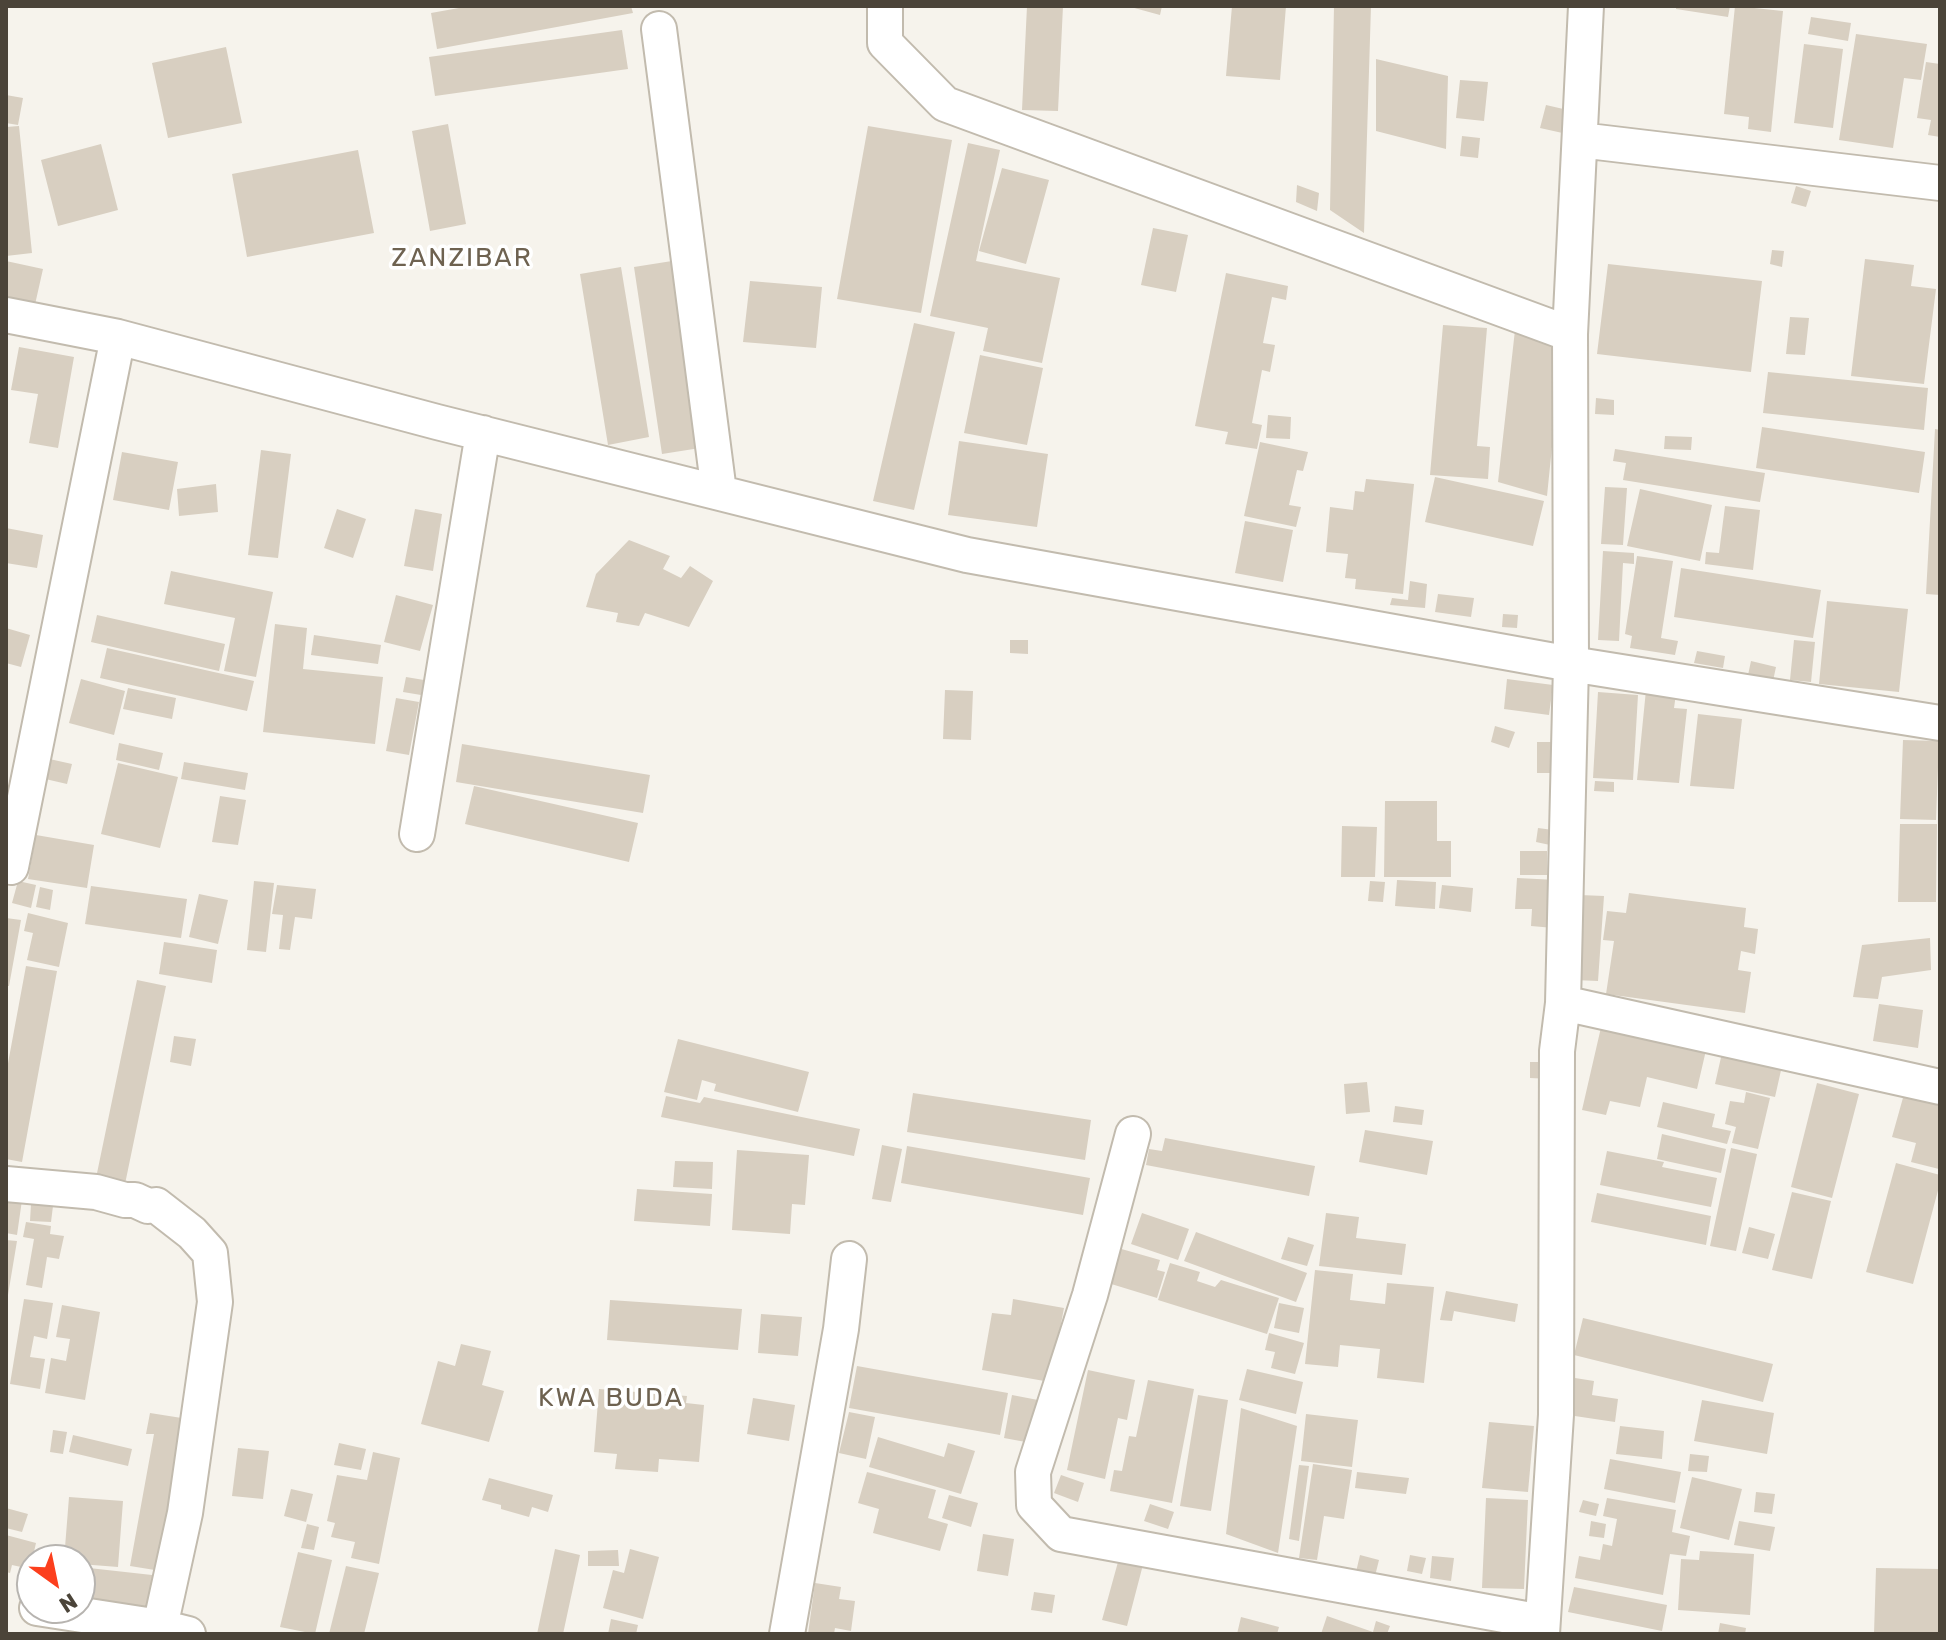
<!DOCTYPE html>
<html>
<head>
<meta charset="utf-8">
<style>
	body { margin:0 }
	#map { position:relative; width:1946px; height:1640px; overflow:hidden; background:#f6f3ec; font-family:Rubik,sans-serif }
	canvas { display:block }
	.frame { position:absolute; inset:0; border:8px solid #4b4439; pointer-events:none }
	.north { position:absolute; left:16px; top:1544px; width:80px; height:80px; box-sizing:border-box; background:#fff; border:2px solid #b7b4b0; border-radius:50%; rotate:147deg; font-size:22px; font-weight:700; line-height:32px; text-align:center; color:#4b4439 }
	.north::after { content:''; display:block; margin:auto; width:28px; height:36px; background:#fc3f1d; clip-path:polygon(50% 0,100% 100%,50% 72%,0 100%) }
</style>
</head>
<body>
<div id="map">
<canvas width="1946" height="1640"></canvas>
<div class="frame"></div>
<div class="north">N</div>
</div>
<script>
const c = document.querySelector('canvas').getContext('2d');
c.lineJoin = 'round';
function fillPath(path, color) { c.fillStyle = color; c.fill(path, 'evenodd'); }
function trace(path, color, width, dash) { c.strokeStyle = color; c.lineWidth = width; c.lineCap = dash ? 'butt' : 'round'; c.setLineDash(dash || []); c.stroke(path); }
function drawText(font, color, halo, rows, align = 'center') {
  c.font = font + ' Rubik,sans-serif'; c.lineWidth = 7; c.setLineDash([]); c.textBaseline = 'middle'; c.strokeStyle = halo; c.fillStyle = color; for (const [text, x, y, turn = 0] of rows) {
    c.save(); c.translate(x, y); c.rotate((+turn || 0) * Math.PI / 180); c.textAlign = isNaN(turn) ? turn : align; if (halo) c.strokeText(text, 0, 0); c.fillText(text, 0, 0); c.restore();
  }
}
fillPath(new Path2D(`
	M470,6H631L633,13L437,49L431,13Z
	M1027,6H1063L1058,111L1022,110Z
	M1127,6H1162L1160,15Z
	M1232,6H1286L1280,80L1226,76Z
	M1334,6H1371L1364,233L1330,210Z
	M1676,6H1730L1728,17L1676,9Z
	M1735,6L1783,11L1771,132L1748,129L1749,117L1724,114Z
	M1811,17L1851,23L1848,41L1808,34Z
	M622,30L628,69L435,96L429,57Z
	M1856,34L1927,44L1921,80L1904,78L1893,148L1839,140Z
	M1804,44L1843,49L1833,128L1794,123Z
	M226,47L242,123L168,138L152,63Z
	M1376,59L1448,76L1446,149L1376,131Z
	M1926,62L1940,64V137L1928,135L1931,120L1917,118Z
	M1460,80L1488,82L1484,121L1456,118Z
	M6,95L23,98L18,125L6,123Z
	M1546,105L1572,111L1567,134L1540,128Z
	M448,124L466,224L430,231L412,131Z
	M19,126L32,253L6,256V127Z
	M868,126L952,140L921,313L837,299Z
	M1462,136L1480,138L1478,158L1460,156Z
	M968,143L1000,150L976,261L1060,278L1042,363L983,351L988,328L930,316Z
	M101,144L118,210L58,226L41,160Z
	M358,150L374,233L247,257L232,174Z
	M1002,168L1049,180L1026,264L979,251Z
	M1297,185L1319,193L1317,211L1296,202Z
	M1796,186L1811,191L1806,207L1791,203Z
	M1153,228L1188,235L1176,292L1141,285Z
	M1772,250L1784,251L1782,267L1770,264Z
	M1865,259L1914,265L1911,286L1936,289L1924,384L1851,376Z
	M6,261L43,269L34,309L6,302Z
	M672,261L700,448L662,454L634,267Z
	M1608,264L1762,281L1751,372L1597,354Z
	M621,267L649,437L608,445L580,274Z
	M1226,273L1288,286L1286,300L1272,297L1263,343L1275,345L1270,372L1262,370L1252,423L1262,425L1257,449L1225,444L1228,432L1195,426Z
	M750,281L822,287L816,348L743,342Z
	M1790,317L1809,318L1805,355L1786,354Z
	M914,323L955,332L914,510L873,501Z
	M1443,325L1487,328L1477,446L1490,447L1488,479L1430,475Z
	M1515,330L1563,338L1547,496L1498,482Z
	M19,347L74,357L58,448L29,443L38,394L11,390Z
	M980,355L1043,368L1027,445L964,433Z
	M1768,372L1928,388L1924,430L1763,413Z
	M1596,398L1614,400V415L1595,414Z
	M1268,415L1291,417L1290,439L1266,438Z
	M1762,427L1925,452L1919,493L1756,468Z
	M1935,429L1940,430V595L1926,594Z
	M1665,436L1692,437L1691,450L1664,449Z
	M959,441L1048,454L1037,527L948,515Z
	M1260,442L1308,452L1303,471L1297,470L1289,505L1301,507L1296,527L1244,516Z
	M1615,449L1765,473L1760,502L1623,480L1626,463L1613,461Z
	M261,450L291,454L278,558L248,555Z
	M122,452L178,462L169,510L113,500Z
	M1435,477L1544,501L1533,546L1425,522Z
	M1366,479L1414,484L1403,594L1355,589L1356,579L1345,578L1348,554L1326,552L1330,507L1353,510L1355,491L1364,492Z
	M216,484L218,512L179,516L177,489Z
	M1605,487L1627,488L1623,545L1601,544Z
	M1640,489L1712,505L1700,561L1627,546Z
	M1725,506L1760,510L1753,570L1705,564L1706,552L1719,553Z
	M337,509L366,519L353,558L324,548Z
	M415,509L442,514L433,571L404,566Z
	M1245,521L1293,530L1283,582L1235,573Z
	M6,528L43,535L37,568L6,563Z
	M629,540L670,556L663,569L681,578L690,566L713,581L689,627L645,613L639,626L616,622L618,613L586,607L596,574Z
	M1603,551L1634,553V564L1623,563L1619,641L1598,640Z
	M1637,556L1673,561L1661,638L1678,641L1675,655L1630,648L1632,636L1625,634Z
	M1681,568L1821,590L1813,638L1674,617Z
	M171,571L273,592L256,677L224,671L235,618L164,604Z
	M1410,581L1427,584L1425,608L1390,605L1392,598L1408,600Z
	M1438,594L1474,598L1471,617L1435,612Z
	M396,595L433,605L420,651L384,642Z
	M1827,601L1908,609L1899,692L1819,684Z
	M1503,614L1518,615L1517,628L1502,627Z
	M97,615L225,644L219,671L91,642Z
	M275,624L307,628L303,669L383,677L375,744L263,732Z
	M6,628L30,635L21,667L6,663Z
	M314,635L381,645L378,664L311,655Z
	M1010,640H1028V654L1010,653Z
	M1794,640L1815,642L1811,682L1790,680Z
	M107,648L254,681L247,711L100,678Z
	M1697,651L1725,656L1723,668L1694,663Z
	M1751,661L1776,667L1773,681L1748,675Z
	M406,677L424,680L421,695L403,692Z
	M81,679L125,691L114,735L69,723Z
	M1507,679L1553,685L1549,715L1504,709Z
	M128,688L176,698L172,719L123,709Z
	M945,690L973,691L971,740L943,739Z
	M1646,690L1676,694L1674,708L1687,709L1679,783L1637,780Z
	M1598,692L1638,695L1633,780L1593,778Z
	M396,698L419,702L409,755L386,751Z
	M1698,714L1742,719L1734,789L1690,786Z
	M1495,726L1515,732L1509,748L1491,742Z
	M1903,740L1939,741L1936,820L1900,819Z
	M1537,742H1556V773H1537Z
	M119,743L163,753L159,770L116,760Z
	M462,744L650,775L643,813L456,782Z
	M45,758L72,764L67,784L41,778Z
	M184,762L248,773L245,790L181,779Z
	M118,763L178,777L160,848L101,834Z
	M1595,781L1614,782V792L1594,791Z
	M474,786L638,823L629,862L465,824Z
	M220,796L246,800L238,845L212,842Z
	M1385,801H1437V841H1451V877H1384Z
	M1900,824H1937L1936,902H1898Z
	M1342,826L1377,827L1375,877H1341Z
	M1538,828L1553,830L1550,845L1536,842Z
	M36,835L94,845L87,888L28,879Z
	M1520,851H1547V875H1520Z
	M1517,878L1557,880L1554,928L1531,926L1532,909H1515Z
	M1397,880L1436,882L1435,909L1395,906Z
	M18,881L36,885L31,908L12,903Z
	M254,881L274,883L266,952L247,950Z
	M1370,881L1385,882L1383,902L1368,901Z
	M277,885L316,889L312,919L295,917L290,950L279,949L283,915L272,914Z
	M1442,885L1473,888L1471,912L1439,908Z
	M91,886L187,899L181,938L85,924Z
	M40,887L53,890L50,910L36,907Z
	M1629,893L1746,908L1744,927L1758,929L1755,954L1741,951L1738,970L1751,972L1745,1013L1606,994L1614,941L1603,940L1607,911L1626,913Z
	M199,894L228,900L218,944L189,937Z
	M1580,895L1604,896L1598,981L1574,980Z
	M28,913L68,923L59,967L27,960L33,933L24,931Z
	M6,918L21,920L9,986H6Z
	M1930,938L1931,970L1882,977L1878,999L1853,997L1862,945Z
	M164,942L217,950L212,983L159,974Z
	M26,966L57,971L22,1162L6,1159V1074Z
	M137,980L166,986L125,1184L96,1178Z
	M1879,1004L1923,1010L1918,1048L1873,1041Z
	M1602,1023L1707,1046L1697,1089L1647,1077L1640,1107L1610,1101L1606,1115L1582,1110Z
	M174,1036L196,1039L191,1066L170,1062Z
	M678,1039L809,1072L798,1112L714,1091L716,1084L702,1080L697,1100L664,1092Z
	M1724,1044L1784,1057L1775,1097L1715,1084Z
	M1530,1062H1552L1551,1079L1530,1078Z
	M1367,1082L1370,1112L1346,1114L1344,1084Z
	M1817,1083L1859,1094L1832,1198L1791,1187Z
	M1906,1087L1940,1095L1939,1169L1911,1162L1916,1143L1892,1137Z
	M1746,1092L1770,1098L1758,1149L1732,1143L1736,1127L1725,1124L1730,1101L1744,1103Z
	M913,1093L1091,1120L1085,1160L907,1132Z
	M666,1096L700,1103L704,1097L860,1129L854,1156L661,1117Z
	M1663,1102L1715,1114L1712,1127L1731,1131L1727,1144L1657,1127Z
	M1395,1106L1424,1110L1422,1125L1393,1122Z
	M1365,1130L1433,1141L1427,1175L1359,1162Z
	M1662,1134L1726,1149L1721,1173L1657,1159Z
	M1165,1138L1315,1166L1309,1196L1146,1165L1149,1149L1162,1151Z
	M882,1145L902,1149L891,1202L872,1199Z
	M907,1146L1090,1178L1083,1215L901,1183Z
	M1731,1148L1757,1154L1736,1251L1710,1246Z
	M737,1150L809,1155L805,1205L792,1204L790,1234L732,1230Z
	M1607,1151L1664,1162L1662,1167L1717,1178L1711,1207L1600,1185Z
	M675,1161L713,1162L712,1189L673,1187Z
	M1896,1163L1940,1175V1183L1913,1284L1866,1272Z
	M637,1189L712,1194L710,1226L634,1221Z
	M1792,1192L1831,1201L1812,1279L1772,1270Z
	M1597,1193L1711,1216L1706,1245L1591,1222Z
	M6,1198L22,1200L17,1235L6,1233Z
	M31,1204L53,1206L51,1222L30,1221Z
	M1142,1213L1189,1229L1178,1260L1131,1244Z
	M1326,1213L1359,1217L1356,1238L1406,1244L1402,1275L1319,1266Z
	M26,1222L51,1226L50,1234L64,1236L59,1259L47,1257L42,1288L26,1285L34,1239L23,1237Z
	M1749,1227L1775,1234L1768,1259L1742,1253Z
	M1196,1232L1307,1273L1296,1302L1184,1261Z
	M1288,1237L1314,1245L1307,1266L1281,1259Z
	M6,1240L17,1241L8,1295H6Z
	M1118,1248L1160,1260L1157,1270L1165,1272L1157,1298L1108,1283Z
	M1170,1263L1200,1272L1197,1281L1215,1287L1221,1280L1279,1298L1267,1334L1158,1300Z
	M1315,1270L1353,1274L1350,1300L1385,1304L1387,1283L1434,1287L1424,1383L1377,1378L1380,1349L1340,1345L1338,1367L1305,1364Z
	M1446,1291L1518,1304L1515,1322L1454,1311L1452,1321L1440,1320Z
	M24,1299L53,1303L47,1339L34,1336L30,1357L45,1359L40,1389L10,1384Z
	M1013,1299L1064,1308L1050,1382L982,1370L992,1313L1011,1315Z
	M610,1300L742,1309L738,1350L607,1340Z
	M1279,1303L1304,1308L1299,1333L1274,1328Z
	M62,1305L100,1312L85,1400L45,1393L51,1358L66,1361L70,1339L56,1337Z
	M761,1314L802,1317L798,1356L758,1353Z
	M1583,1318L1773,1364L1763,1402L1574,1355Z
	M1269,1333L1304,1343L1295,1374L1271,1368L1275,1352L1265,1350Z
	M461,1344L491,1351L482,1385L504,1391L489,1442L421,1424L438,1361L455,1366Z
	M857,1366L1008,1393L1000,1435L849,1408Z
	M1247,1369L1303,1382L1296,1414L1239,1400Z
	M1088,1370L1135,1380L1127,1420L1118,1418L1105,1479L1067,1470Z
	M1575,1378L1594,1381L1592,1395L1618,1399L1615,1422L1568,1415Z
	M1148,1380L1194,1389L1172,1503L1110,1491L1114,1470L1122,1471L1129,1436L1136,1437Z
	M599,1389L687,1396L686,1403L704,1405L699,1462L659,1459L658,1472L615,1469L617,1454L594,1452Z
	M1012,1395L1038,1400L1031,1443L1004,1438Z
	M1198,1395L1228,1400L1211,1511L1180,1506Z
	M753,1398L795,1405L789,1441L747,1434Z
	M1702,1400L1774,1413L1767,1454L1694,1441Z
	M1241,1408L1297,1426L1278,1553L1226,1534Z
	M849,1412L875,1417L866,1459L839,1453Z
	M150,1413L188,1419L161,1571L130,1566L154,1434H146Z
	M1306,1414L1358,1420L1352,1467L1301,1461Z
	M1489,1422L1534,1426L1528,1492L1482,1488Z
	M1620,1426L1664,1431L1662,1459L1616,1454Z
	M53,1430L67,1432L63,1454L50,1452Z
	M73,1435L132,1449L128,1466L69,1452Z
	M878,1437L944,1457L948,1443L975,1451L961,1494L869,1467Z
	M339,1443L366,1449L361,1470L334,1465Z
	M238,1448L269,1451L263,1499L232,1496Z
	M373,1452L400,1458L379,1564L351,1558L355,1542L331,1537L335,1523L327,1521L337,1475L367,1480Z
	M1690,1454L1709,1456L1707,1472L1688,1471Z
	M1610,1459L1681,1472L1675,1503L1604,1489Z
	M1313,1464L1352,1470L1344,1519L1324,1516L1317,1560L1299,1558Z
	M1299,1465L1309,1466L1299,1541L1289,1539Z
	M867,1472L936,1490L928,1518L948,1524L940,1551L873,1533L879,1509L858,1503Z
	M1357,1472L1409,1478L1406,1494L1355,1488Z
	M1061,1475L1084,1483L1078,1502L1054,1493Z
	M1692,1477L1742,1489L1729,1540L1680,1528Z
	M489,1478L553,1495L548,1512L532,1507L529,1517L501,1509V1505L482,1500Z
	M291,1489L313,1494L306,1522L284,1516Z
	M1756,1492L1775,1494L1772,1514L1754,1512Z
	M949,1495L978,1503L971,1527L942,1518Z
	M69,1497L123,1501L118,1567L80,1564V1560H64Z
	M1486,1498L1528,1500L1524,1589L1482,1588Z
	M1607,1498L1676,1510L1672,1532L1690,1536L1686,1556L1670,1554L1663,1595L1575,1578L1579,1556L1600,1560L1603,1544L1612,1546L1617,1519L1603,1516Z
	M1583,1500L1599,1504L1596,1516L1579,1512Z
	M1150,1504L1174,1512L1168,1529L1144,1521Z
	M6,1508L28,1514L22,1532L6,1528Z
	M1591,1521L1606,1524L1604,1538L1589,1536Z
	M1739,1521L1775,1527L1770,1551L1734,1545Z
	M307,1524L319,1527L314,1550L301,1548Z
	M983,1534L1014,1539L1008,1576L977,1571Z
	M6,1535L36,1543L30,1569L12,1565L10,1573L6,1572Z
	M555,1549L580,1555L563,1634H537Z
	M630,1549L659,1557L643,1619L603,1608L613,1570L624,1573Z
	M618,1550L619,1566H588V1551Z
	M1121,1551L1145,1557L1127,1626L1102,1620Z
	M1700,1551L1754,1554L1750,1615L1678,1610L1681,1559L1699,1560Z
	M298,1552L332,1560L315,1634L280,1627Z
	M1360,1555L1379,1560L1375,1576L1356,1572Z
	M1410,1555L1426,1558L1422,1574L1407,1571Z
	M1432,1556L1454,1558L1451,1581L1430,1578Z
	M346,1566L379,1573L364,1634H329Z
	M80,1567L161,1576L157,1610L80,1602Z
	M1876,1568L1940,1569V1634H1874Z
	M815,1583L841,1587L839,1599L855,1601L851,1631L835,1628L834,1634H808Z
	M1574,1587L1667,1605L1662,1631L1568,1612Z
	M1034,1592L1055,1595L1052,1613L1031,1610Z
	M1327,1616L1373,1632L1376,1621L1390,1626L1387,1634H1321Z
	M1241,1617L1279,1627L1277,1634H1237Z
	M611,1619L638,1625L636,1634H608Z
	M1720,1623L1746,1628L1745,1634H1718Z`), '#d8cfc1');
const street = new Path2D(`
	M885,6V43L945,104L1570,334
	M659,29L719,492
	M1580,140L1940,183
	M6,315L118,337L437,422L967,555L1571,664L1940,723
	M417,834L483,433
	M11,867L118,337
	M1563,1003L1940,1087
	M1133,1134L1090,1295L1033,1472L1034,1505L1061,1534L1542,1622
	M6,1184L96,1192L125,1200H135L148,1206L156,1205L192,1233L210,1253L215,1302L185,1513L160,1627
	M37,1608L160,1627L188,1634
	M787,1634L841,1329L849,1259
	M1542,1634L1556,1415L1557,1051L1563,1003L1571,664L1570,334L1586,6`);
trace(street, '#c2bbae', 38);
trace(street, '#fff', 34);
c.letterSpacing = '2px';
drawText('26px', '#6e6250', '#fff', [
	["ZANZIBAR",462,258],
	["KWA BUDA",611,1398]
]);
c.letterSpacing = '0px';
</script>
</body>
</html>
